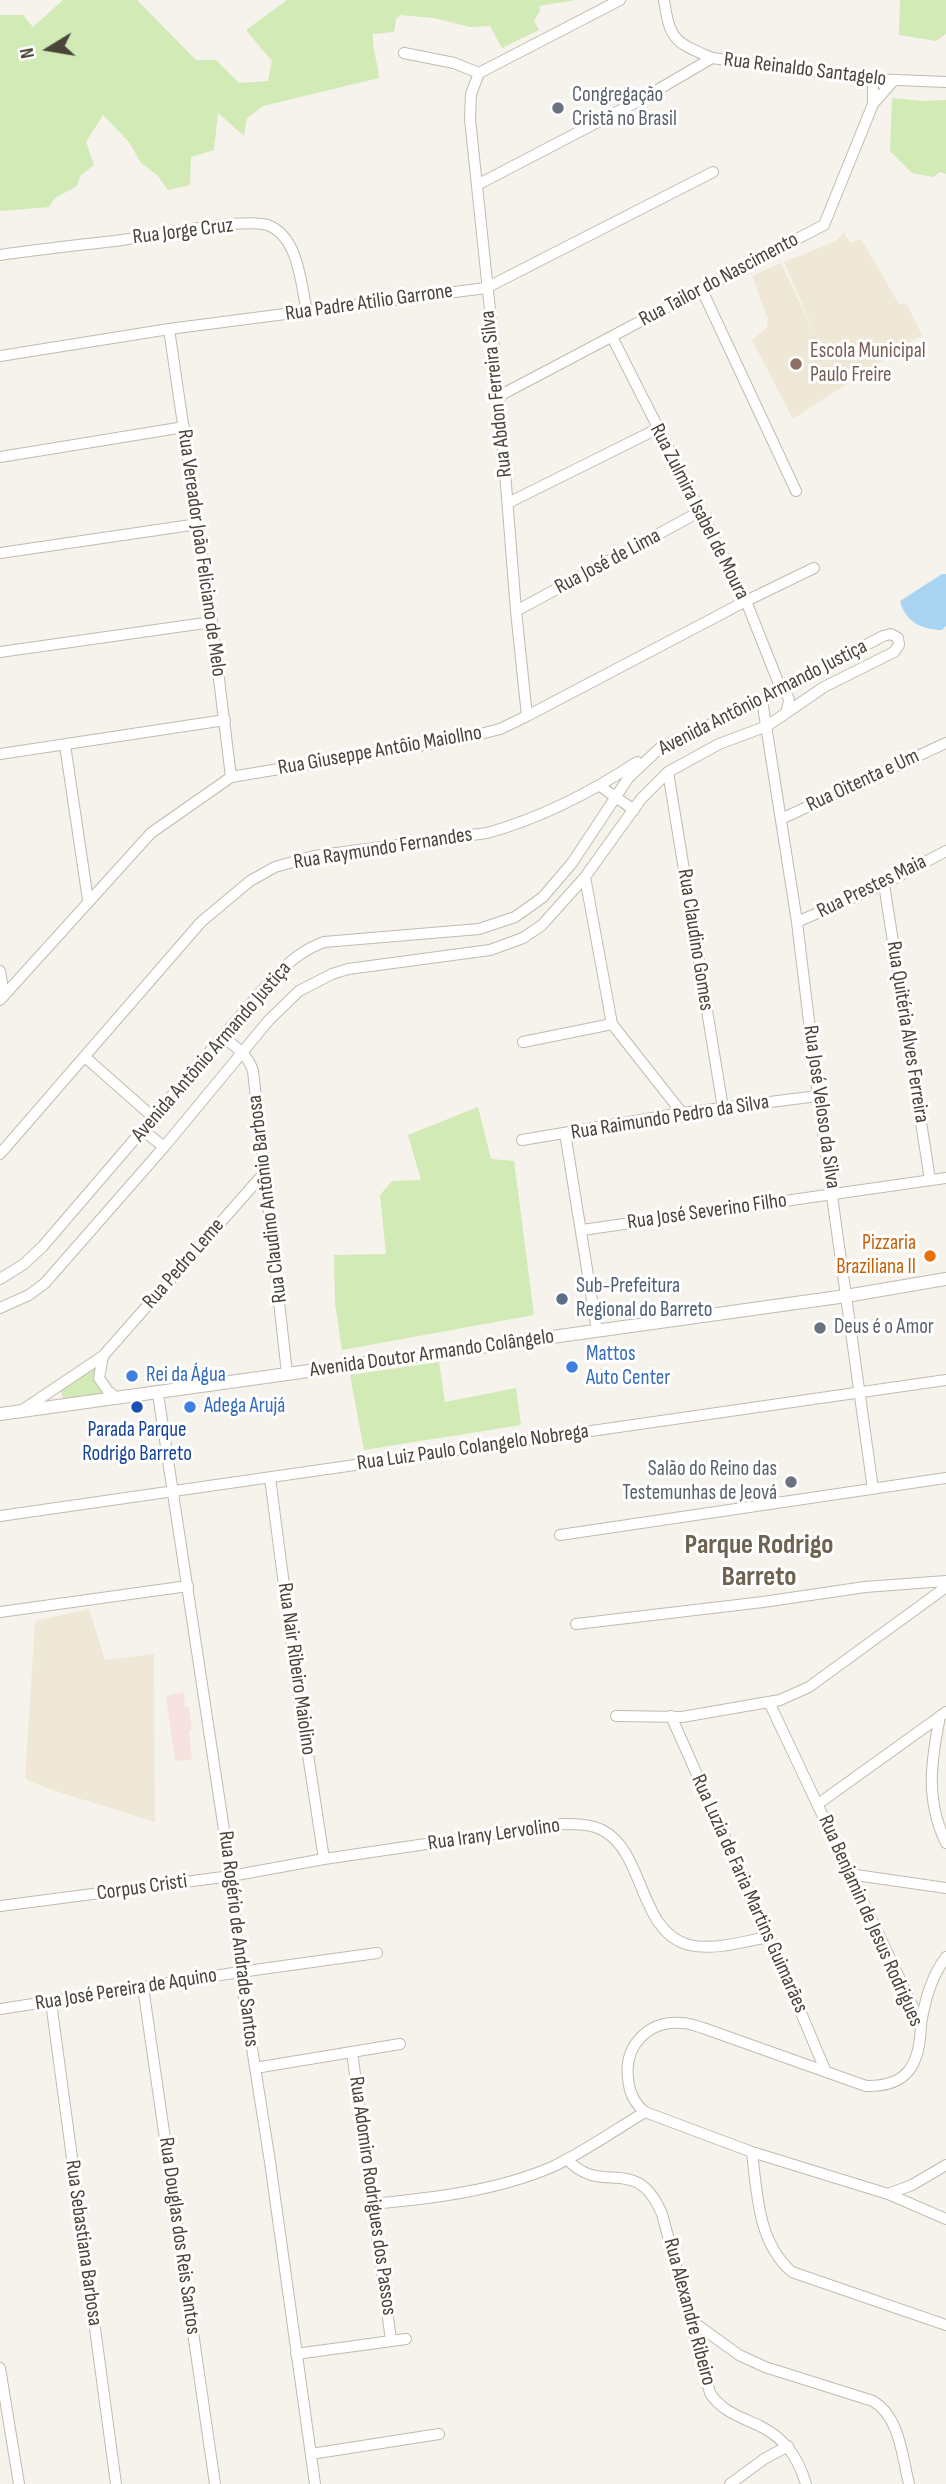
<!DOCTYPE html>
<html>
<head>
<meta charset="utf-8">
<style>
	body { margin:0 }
	#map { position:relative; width:946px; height:2484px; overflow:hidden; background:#f6f3ec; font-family:"Sofia Sans Condensed",sans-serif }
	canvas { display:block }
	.north { position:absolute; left:14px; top:14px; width:70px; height:70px; -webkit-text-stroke:5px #fff; paint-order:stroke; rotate:259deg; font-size:19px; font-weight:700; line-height:28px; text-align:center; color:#4b4439 }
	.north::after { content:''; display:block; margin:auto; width:24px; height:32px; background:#4b4439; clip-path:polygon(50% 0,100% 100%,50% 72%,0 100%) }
</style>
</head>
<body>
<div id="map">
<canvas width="946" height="2484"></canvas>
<div class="north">N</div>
</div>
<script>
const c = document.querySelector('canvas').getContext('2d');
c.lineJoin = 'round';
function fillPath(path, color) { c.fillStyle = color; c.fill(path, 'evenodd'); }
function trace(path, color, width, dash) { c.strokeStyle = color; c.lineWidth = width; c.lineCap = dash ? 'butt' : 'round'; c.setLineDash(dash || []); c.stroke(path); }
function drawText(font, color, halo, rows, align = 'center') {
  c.font = font + ' "Sofia Sans Condensed",sans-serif'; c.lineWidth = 6; c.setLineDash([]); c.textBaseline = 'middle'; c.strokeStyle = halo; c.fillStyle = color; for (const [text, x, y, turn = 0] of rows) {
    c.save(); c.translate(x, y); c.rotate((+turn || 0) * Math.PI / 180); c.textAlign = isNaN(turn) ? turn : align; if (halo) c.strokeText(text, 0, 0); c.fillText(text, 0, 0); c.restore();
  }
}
fillPath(new Path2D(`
	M844,232L850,243L861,239L899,304L906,303L922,335L793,419L752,340L767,327L768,319L752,276L781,263L816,337L784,262L836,241Z
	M89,1609L105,1660L154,1654L155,1822L52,1790L25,1779L35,1621Z`), '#efe8d6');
fillPath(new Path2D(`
	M184,1692L185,1707H189L192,1729L189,1730L192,1760L175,1761L166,1696Z`), '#f6e3e0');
fillPath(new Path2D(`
	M63,0H137L196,60H216L239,83L268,81L272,61L246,30L287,0H576L539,6L540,11L534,21L539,30L502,48L490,26L470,27L434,18L400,15L396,19L394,32L373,34C372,49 378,63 379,78L263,106L247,118L244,136L218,113L214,150L191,157L190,185L168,190L157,175L141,163L129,142L103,115L86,142L94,165L80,176L77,186L55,198L49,207L0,211V15H23L33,27Z
	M900,0H946V34L936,41L899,35Z
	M892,98L923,101L946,100V174L940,172L933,177L912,173L890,151Z
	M478,1107L491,1159L514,1161L534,1315L342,1350L335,1304L334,1255L386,1254L380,1195L392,1181L421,1180L408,1135Z
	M439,1362L445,1402L516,1388L521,1425L364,1450L350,1375Z
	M94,1368L106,1395L64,1403L61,1391Z`), '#d2eab5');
fillPath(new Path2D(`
	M942,574H946V626L942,630C921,630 905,621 900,601Z`), '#a9d4f2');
const minor = new Path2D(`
	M664,0C670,41 675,42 712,58L873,79L946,82
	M404,53L454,63L479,73L620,0
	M479,73L471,94L470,119L499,396L516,611L527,716
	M873,79V104L894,80
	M477,185L642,99L712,58
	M0,255C41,249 81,245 122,240C151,236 248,216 270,226C299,239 301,285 307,312
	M701,288L796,491
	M169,329L212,622L231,777
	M612,337L746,601L781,689C791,697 790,701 786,712
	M0,356L169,329L486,288L713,172
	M499,396C608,339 715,281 824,225L873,104
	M0,457L184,427
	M508,503L657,429
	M0,553L198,524
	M516,611L699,512
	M0,652L212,622
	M762,700L797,922L818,1096L873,1489
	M65,745L88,900
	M0,754L225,720
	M668,772L723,1108
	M600,786L634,810
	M781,819L946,743
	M585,877L612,1024L682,1113
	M884,884L930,1180
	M797,922L884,884L946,851
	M0,971L4,995
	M0,1000L151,833L231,777L465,738L500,729L527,716L746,601L814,568
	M223,1037C236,1047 248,1055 253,1071L287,1373
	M523,1042L612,1024
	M85,1057L154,1118
	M144,1131L164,1147
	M565,1133L597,1331
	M522,1140L682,1113L818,1096
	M0,1154L201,922L250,881L275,867L314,856L487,833C541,818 590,793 637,762
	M582,1230L946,1178
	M0,1279L24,1264L43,1246L272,979C288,963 302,950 324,942L479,929L515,917L543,897L572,863L629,777L660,748L762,700L883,636L891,634L898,638L899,645L894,652L824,687L767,726L719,744L668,772L641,799L585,877L542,925L523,938L490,950L348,969L332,974L299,991L269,1020L164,1147L45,1283L29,1295L0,1308
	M103,1356L99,1378L108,1391L117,1398
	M158,1394L231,1876L240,1972L270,2162L315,2484
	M21,1411L103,1356L265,1172
	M270,1478L296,1677L324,1859
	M0,1516L946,1380
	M560,1535L946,1478
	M0,1612L188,1586
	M576,1624L763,1602L865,1587L946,1581
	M769,1702L921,2024C920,2063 909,2087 866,2086L703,2028C696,2026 689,2023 682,2023C648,2020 624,2046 628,2078C629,2092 635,2104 645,2112L752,2152L888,2194L946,2219
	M616,1716L682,1717L780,1700L809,1687L946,1587
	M671,1716L769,1937L826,2072
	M940,1716C931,1762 925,1799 946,1843
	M818,1804L946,1712
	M849,1874L946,1888
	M0,1906L231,1876L324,1859L562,1824C575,1824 592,1824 604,1831C645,1854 639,1932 689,1945C714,1951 744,1941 769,1937
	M143,1987L215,2484
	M51,2002L116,2484
	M0,2009L240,1972L377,1953
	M921,2024C925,2000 931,1977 946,1957
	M352,2052L391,2340
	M255,2068L400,2044
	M752,2152C757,2194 758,2243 792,2272L946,2325
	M567,2159C602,2198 636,2152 662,2214L710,2393C722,2412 741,2417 760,2426C786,2439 798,2458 806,2484
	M888,2194L912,2185L946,2165
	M373,2204C433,2198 496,2191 552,2167C584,2152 615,2130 645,2112
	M692,2321L739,2355L765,2367L873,2401C900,2417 902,2456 909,2484
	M296,2354L406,2339
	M0,2368L19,2484
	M311,2454L439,2434
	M730,2484L764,2459L788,2446`);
const tertiary = new Path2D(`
	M0,1414L846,1296L946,1279`);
trace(minor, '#c2bbae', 12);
trace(tertiary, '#c2bbae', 14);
trace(minor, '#fff', 10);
trace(tertiary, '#fff', 12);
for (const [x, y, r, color] of [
	[558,108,7,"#6b7280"],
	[796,364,7,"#8d6e63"],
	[930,1256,7,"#e8710a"],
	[562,1299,7,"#5c6f8a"],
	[820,1328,7,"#6b7280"],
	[572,1367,7,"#3f7fe0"],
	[132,1376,7,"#3f7fe0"],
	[137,1407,7,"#1a4fb4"],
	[190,1407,7,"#3f7fe0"],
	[791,1482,7,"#6b7280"]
]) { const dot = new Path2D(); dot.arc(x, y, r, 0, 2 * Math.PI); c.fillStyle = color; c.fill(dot); trace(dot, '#fff', 2.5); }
drawText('21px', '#4b4439', '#fff', [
	["Rua Reinaldo Santagelo",805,70,7],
	["Rua Jorge Cruz",183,232,-7],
	["Rua Tailor do Nascimento",719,280,-28],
	["Rua Padre Atilio Garrone",369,303,-8],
	["Rua Abdon Ferreira Silva",497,394,-96],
	["Rua Zulmira Isabel de Moura",699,512,63],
	["Rua Vereador João Feliciano de Melo",201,553,82],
	["Rua José de Lima",608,562,-28],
	["Avenida Antônio Armando Justiça",763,698,-27],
	["Rua Giuseppe Antôio Maiollno",380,751,-10],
	["Rua Oitenta e Um",863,781,-25],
	["Rua Raymundo Fernandes",383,849,-9],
	["Rua Prestes Maia",872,887,-26],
	["Rua Claudino Gomes",695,940,81],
	["Rua Quitéria Alves Ferreira",907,1032,81],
	["Avenida Antônio Armando Justiça",212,1052,-49],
	["Rua José Veloso da Silva",821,1107,82],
	["Rua Raimundo Pedro da Silva",670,1118,-9],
	["Rua Claudino Antônio Barbosa",268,1199,-97],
	["Rua José Severino Filho",707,1212,-8],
	["Rua Pedro Leme",184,1264,-49],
	["Avenida Doutor Armando Colângelo",432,1354,-8],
	["Rua Luiz Paulo Colangelo Nobrega",473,1448,-8],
	["Rua Nair Ribeiro Maiolino",296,1669,82],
	["Rua Irany Lervolino",494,1835,-8],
	["Corpus Cristi",142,1888,-8],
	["Rua Luzia de Faria Martins Guimarães",749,1894,66],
	["Rua Benjamin de Jesus Rodrigues",870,1921,66],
	["Rua Rogério de Andrade Santos",238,1939,83],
	["Rua José Pereira de Aquino",126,1990,-9],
	["Rua Adomiro Rodrigues dos Passos",372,2196,82],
	["Rua Douglas dos Reis Santos",179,2236,82],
	["Rua Sebastiana Barbosa",83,2243,82],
	["Rua Alexandre Ribeiro",689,2312,75]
]);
drawText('21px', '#5b616d', '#fff', [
	["Congregação",572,96],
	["Cristã no Brasil",572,120],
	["Deus é o Amor",834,1328],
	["Salão do Reino das",777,1470,"right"],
	["Testemunhas de Jeová",777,1494,"right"]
], 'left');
drawText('21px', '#785e54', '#fff', [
	["Escola Municipal",810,352],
	["Paulo Freire",810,376]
], 'left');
drawText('21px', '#c56008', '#fff', [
	["Pizzaria",916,1244],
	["Braziliana II",916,1268]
], 'right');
drawText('21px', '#4e5e75', '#fff', [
	["Sub-Prefeitura",576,1287],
	["Regional do Barreto",576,1311]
], 'left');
drawText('21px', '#366cbe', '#fff', [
	["Mattos",586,1355],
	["Auto Center",586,1379],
	["Rei da Água",146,1376],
	["Adega Arujá",204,1407]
], 'left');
drawText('21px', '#164399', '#fff', [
	["Parada Parque",137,1431],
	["Rodrigo Barreto",137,1455]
]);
drawText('bold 28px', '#6e6250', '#fff', [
	["Parque Rodrigo",759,1546],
	["Barreto",759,1578]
]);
</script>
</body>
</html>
